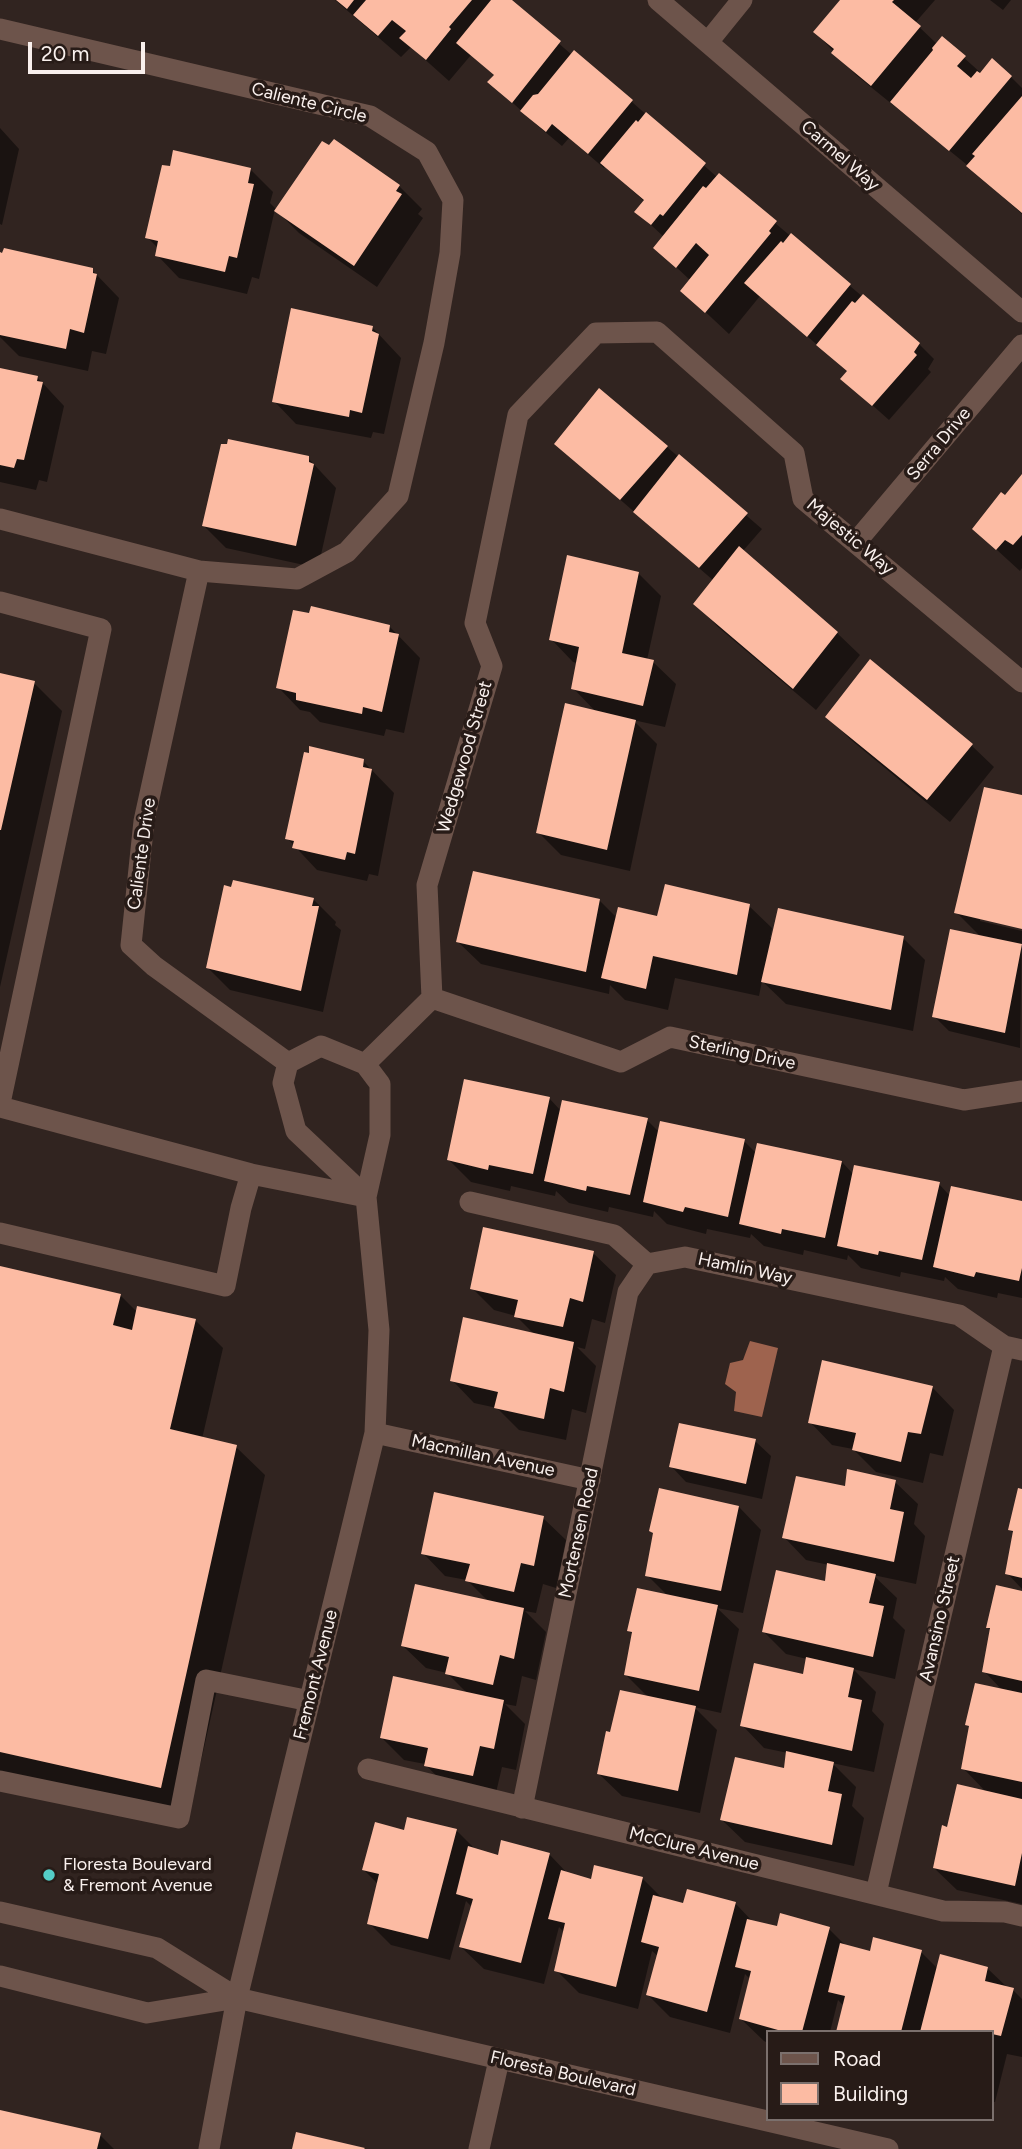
<!DOCTYPE html>
<html>
<head>
<meta charset="utf-8">
<style>
	body { margin:0 }
	#map { position:relative; width:1022px; height:2149px; overflow:hidden; background:#312420; font-family:Figtree,sans-serif }
	canvas { display:block }
	.legend { position:absolute; left:766px; top:2030px; width:228px; height:91px; box-sizing:border-box; background:#271b17; border:2px solid #7b706d; margin:0; padding:9px 12px; list-style:none; font-size:21px; color:#f9f0ed }
	.legend li { display:flex; align-items:center; gap:14px; height:35px }
	.legend b { width:35px; border:2px solid #7b706d }
	.scale { position:absolute; left:28px; top:42px; width:117px; height:32px; box-sizing:border-box; border:4px solid #f9f0ed; border-top:0; padding-left:9px; font-size:21px; line-height:24px; white-space:nowrap; color:#f9f0ed; -webkit-text-stroke:5px #271b17; paint-order:stroke }
</style>
</head>
<body>
<div id="map">
<canvas width="1022" height="2149"></canvas>
<ul class="legend">
<li><b style="height:9px;background:#6d544b"></b>Road</li>
<li><b style="height:19px;background:#fcbba3"></b>Building</li>
</ul>
<div class="scale">20 m</div>
</div>
<script>
const c = document.querySelector('canvas').getContext('2d');
c.lineJoin = 'round';
function fillPath(path, color) { c.fillStyle = color; c.fill(path, 'evenodd'); }
function trace(path, color, width, dash) { c.strokeStyle = color; c.lineWidth = width; c.lineCap = dash ? 'butt' : 'round'; c.setLineDash(dash || []); c.stroke(path); }
function drawText(font, color, halo, rows, align = 'center') {
  c.font = font + ' Figtree,sans-serif'; c.lineWidth = 7; c.setLineDash([]); c.textBaseline = 'middle'; c.strokeStyle = halo; c.fillStyle = color; for (const [text, x, y, turn = 0] of rows) {
    c.save(); c.translate(x, y); c.rotate((+turn || 0) * Math.PI / 180); c.textAlign = isNaN(turn) ? turn : align; if (halo) c.strokeText(text, 0, 0); c.fillText(text, 0, 0); c.restore();
  }
}
fillPath(new Path2D(`
	M750,1341L778,1348L762,1417L734,1411L736,1392L725,1384L730,1363L743,1360Z`), '#9e634e');
fillPath(new Path2D(`
	M335,0H509L572,55L575,52L632,102L717,177L775,223L919,344L934,359L928,369L931,372L889,420L843,379L849,372L760,296L729,334L683,291L691,281L656,248L664,237L637,212L645,202L605,166L604,168L569,138L562,146L538,126L490,82L495,76L471,55L449,81L411,47L401,57Z
	M842,0H935L915,23L937,44L942,38L982,74L1011,77L1022,88V214L966,164L856,75L815,32Z
	M990,0H1011L1003,10Z
	M0,128L19,149L2,225L0,224Z
	M329,147L399,186L422,209L418,214L423,218L377,287L299,233L275,209L259,279L252,277L247,294L179,278L157,255L158,248L147,237L250,169L273,192L270,203L277,210Z
	M0,254L92,270L119,298L106,354L92,351L88,371L19,356L0,337Z
	M372,327L401,358L384,434L373,432L371,438L296,424L274,401Z
	M0,369L37,377L64,406L47,482L39,480L36,490L0,482Z
	M556,444L667,447L762,529L742,552L837,633L860,655L816,710L718,627L696,604L714,581Z
	M308,458L336,488L318,568L226,548L204,526Z
	M1022,477V568L1020,571L974,529Z
	M638,573L661,596L647,660L653,662L676,684L665,727L633,720L657,744L630,871L561,855L538,832L597,713L573,688L578,663L573,662L551,639Z
	M389,626L420,658L404,733L386,729L384,736L320,722L310,712L300,710L278,687Z
	M0,675L34,683L62,711L0,987Z
	M828,717L971,745L994,767L950,822L850,739Z
	M310,755L363,761L394,793L378,876L369,874L367,881L317,870L287,838Z
	M1022,797V927L980,917V921L1022,931L1020,1048L949,1031L934,1016L982,938L956,912Z
	M234,882L314,900L336,922L335,925L341,930L323,1012L230,990L208,968Z
	M599,900L617,918H658L749,906L772,928L770,938L773,939L903,938L925,960L913,1031L786,1004L762,981L759,996L675,978L668,1010L625,1000L610,985L609,994L481,964L458,942Z
	M549,1098L561,1111L647,1120L659,1132L744,1141L756,1153L842,1162L854,1175L939,1184L950,1196L1022,1202V1298L998,1293L997,1298L958,1289L945,1277L944,1281L901,1272L900,1277L861,1268L848,1255L847,1260L804,1250L803,1255L764,1246L751,1234L750,1238L707,1229L706,1234L667,1224L654,1211L653,1217L609,1207L608,1212L569,1203L556,1191L555,1196L511,1186L510,1191L471,1182L449,1160Z
	M593,1253L616,1275L605,1323L592,1319L585,1349L577,1347L596,1366L586,1413L572,1409L566,1440L519,1430L497,1408L474,1403L452,1380L535,1335L516,1316L494,1310L472,1288Z
	M0,1268L120,1295L137,1312L195,1320L223,1348L202,1439L236,1447L265,1475L189,1815L0,1773Z
	M932,1387L954,1410L943,1456L930,1453L923,1483L876,1472L853,1449L832,1445L810,1422Z
	M755,1441L771,1456L762,1499L686,1482L671,1466Z
	M895,1482L918,1504L914,1524L925,1536L916,1584L873,1575L897,1598L893,1618L905,1630L895,1679L853,1669L876,1692L872,1711L884,1724L874,1772L832,1763L856,1787L852,1806L864,1818L854,1866L745,1842L722,1820L785,1770L788,1753L764,1748L742,1725L805,1676L807,1659L786,1654L764,1632L826,1583L829,1565L806,1560L784,1537L846,1488Z
	M1022,1490V1589L1007,1573L1014,1534L1010,1530Z
	M739,1507L761,1530L743,1613L717,1608L739,1629L721,1713L694,1707L717,1730L700,1813L622,1796L599,1774L612,1734L649,1698L625,1674L633,1635L629,1631L669,1597L647,1575L654,1535L651,1531Z
	M543,1518L566,1540L556,1588L543,1584L536,1613L525,1611L546,1632L536,1680L522,1676L516,1706L505,1704L525,1724L516,1770L502,1767L495,1797L448,1788L425,1764L404,1760L382,1738L468,1694L447,1673L426,1668L403,1646L489,1602L467,1580L445,1576L423,1553Z
	M1022,1593V1904L957,1890L934,1868L949,1829L987,1793L963,1768L971,1728L967,1725L1003,1691L984,1671L992,1631L988,1628Z
	M456,1830L476,1850L499,1857L549,1854L569,1875L592,1881L596,1867L643,1879L663,1899L684,1905L735,1903L754,1923L778,1929H829L847,1947L871,1953L921,1952L938,1969L987,1968L1008,1988L1013,1990L1022,1999V2057L1007,2054L995,2102H992V2032H838L844,2006L838,2000L830,2032H768V2043L764,2041L741,2019L751,1980L745,1974L730,2033L670,2017L648,1995L658,1956L652,1951L638,2009L579,1993L556,1970L565,1933L559,1927L544,1984L484,1969L461,1947L472,1907L466,1901L450,1960L391,1945L369,1923L378,1884L364,1870L405,1832Z
	M0,2112L100,2135L114,2149H0Z`), '#0007');
fillPath(new Path2D(`
	M336,0H354L347,9Z
	M366,0H472L449,27L451,29L426,60L399,38L406,31L392,20L378,36L353,15Z
	M491,0H512L561,41L512,103L487,82L494,75L456,43Z
	M840,0H894L892,2L921,26L871,86L831,53L834,49L813,32Z
	M942,36L966,56L957,66L971,78L977,71L980,73L992,58L1012,76L949,151L890,102L933,50L932,48Z
	M574,50L633,100L588,154L552,124L546,132L520,111L533,95L538,94Z
	M1022,96V213L966,166L975,156L972,154Z
	M646,112L706,163L663,216L660,214L651,225L634,212L644,200L600,163L636,120L638,122Z
	M334,139L400,185L396,191L402,194L354,266L274,211L322,141L329,145Z
	M173,150L251,168L248,183L254,184L237,258L229,256L225,272L155,256L158,241L145,238L162,165L170,166Z
	M719,173L777,221L769,231L771,233L705,313L680,291L709,255L696,243L676,268L653,248L703,186L706,188Z
	M791,233L851,284L807,337L744,283L781,241L783,243Z
	M4,248L93,268V273L97,274L84,333L70,329L66,349L0,335V252L2,253Z
	M863,294L920,343L914,352L917,355L872,406L840,379L847,371L816,345L852,301L855,303Z
	M291,308L373,326L372,331L379,334L362,413L350,410L349,417L272,402Z
	M0,368L38,376L37,381L43,382L24,460L17,459L14,468L0,465Z
	M599,388L668,446L620,500L554,444Z
	M228,439L309,456V462L314,464L296,546L202,526L221,444H227Z
	M679,454L748,513L699,568L633,512Z
	M1022,474V535L1013,545L1005,540L996,550L972,529L1001,492L1005,495Z
	M739,546L838,632L793,689L693,604Z
	M567,555L639,572L622,653L654,660L643,706L571,689L579,647L549,640Z
	M311,606L390,625L389,632L399,634L382,712L363,707L362,714L296,700V693L276,688L293,610L309,613Z
	M870,659L973,744L927,800L825,717Z
	M0,673L35,681L1,830H0Z
	M565,703L636,720L607,850L536,833Z
	M309,746L364,759L363,767L372,769L355,854L347,852L345,860L292,848L294,841L285,839L304,752L309,753Z
	M984,787L1022,795V929L954,913Z
	M473,871L600,899L586,972L456,942Z
	M233,880L314,898L312,906H319L301,991L206,968L224,885L231,887Z
	M665,884L750,904L737,975L653,956L646,989L601,978L618,907L657,916Z
	M778,908L904,936L891,1010L761,982Z
	M950,929L1022,944L1005,1033L932,1017Z
	M464,1079L550,1097L533,1174L489,1165L488,1170L447,1160Z
	M562,1100L648,1118L630,1195L587,1186L586,1191L544,1181Z
	M660,1121L745,1139L728,1217L685,1207L683,1212L643,1202Z
	M757,1143L842,1161L825,1238L782,1229L781,1234L739,1224Z
	M854,1165L940,1182L922,1260L879,1251L878,1255L837,1246Z
	M951,1186L1022,1201V1268L1019,1281L976,1272L974,1277L933,1267Z
	M483,1227L594,1251L583,1302L570,1298L563,1327L514,1317L518,1300L470,1289Z
	M0,1266L121,1294L113,1325L132,1330L137,1306L196,1319L170,1429L237,1445L161,1788L0,1752Z
	M463,1317L574,1342L564,1392L550,1388L544,1419L494,1408L498,1392L450,1381Z
	M822,1360L933,1386L921,1434L908,1432L901,1462L852,1450L856,1433L808,1423Z
	M679,1423L756,1439L746,1484L669,1467Z
	M847,1469L896,1480L890,1509L904,1512L894,1562L782,1538L796,1476L845,1486Z
	M659,1488L739,1506L721,1591L645,1576L653,1533L649,1531Z
	M1018,1488L1022,1489V1578L1005,1574L1013,1531L1008,1530Z
	M434,1492L544,1516L534,1566L521,1563L514,1592L465,1581L470,1564L421,1554Z
	M827,1563L876,1574L869,1603L884,1606L873,1657L762,1632L776,1570L825,1581Z
	M415,1584L524,1608L514,1659L500,1655L493,1685L445,1674L449,1657L401,1646Z
	M996,1585L1022,1591V1681L982,1672L990,1628H986Z
	M637,1588L718,1605L699,1691L624,1675L632,1632L627,1631Z
	M806,1657L854,1668L848,1697L862,1700L852,1751L740,1726L754,1663L803,1674Z
	M393,1676L504,1700L494,1749L480,1746L473,1776L424,1766L428,1748L380,1738Z
	M975,1683L1022,1693V1782L961,1769L969,1726L965,1725Z
	M620,1690L696,1706L678,1791L597,1774L606,1731L610,1732Z
	M786,1751L834,1762L828,1791L842,1794L832,1845L720,1820L735,1757L784,1768Z
	M957,1784L1022,1799V1853L1015,1886L933,1868L942,1825L947,1827Z
	M407,1817L457,1829L428,1939L367,1924L379,1874L362,1870L375,1822L404,1830Z
	M501,1840L550,1853L521,1963L459,1947L473,1899L456,1894L468,1846L498,1855Z
	M594,1865L643,1877L616,1987L554,1971L565,1923L548,1919L561,1870L591,1879Z
	M687,1889L736,1902L707,2012L646,1995L659,1947L641,1942L653,1895L683,1903Z
	M780,1913L830,1927L802,2032H785L739,2019L751,1971L735,1967L747,1919L777,1926Z
	M873,1937L922,1950L901,2032H836L845,1996L828,1992L840,1943L870,1951Z
	M940,1954L988,1967L985,1981L1014,1988L1001,2036L992,2034V2032H920Z
	M0,2110L101,2133L97,2149H0Z
	M296,2132L365,2148L364,2149H292Z`), '#fcbba3');
trace(new Path2D(`
	M658,0L1022,312
	M0,29L370,116L427,152L453,200L450,253L434,343L398,496L347,552L297,579L199,571L0,519
	M708,42L742,0
	M856,542L1022,345
	M199,571L144,821L131,945L154,966L288,1063
	M0,602L101,629L0,1103
	M432,998L621,1062L670,1037L964,1100L1022,1091
	M321,1046L365,1064L380,1084V1135L366,1197L296,1131L283,1083L288,1063Z
	M365,1064L432,998L427,885L492,666L475,623L518,415L596,333L657,332L794,453L803,499L1022,682
	M0,1107L251,1174L366,1197L379,1330L375,1433L237,1998L209,2149
	M470,1202L614,1235L647,1264L685,1257L959,1315L1004,1346L1022,1350
	M0,1233L225,1286L241,1208L251,1174
	M375,1433L590,1480
	M368,1769L943,1911L1005,1912L1022,1916
	M0,1781L179,1818L206,1680L310,1701
	M522,1808L628,1292L647,1264
	M876,1893L1004,1346
	M0,1912L157,1948L237,1998L888,2149
	M0,1976L147,2013L237,1998
	M479,2149L499,2060`), '#6d544b', 21);
for (const [x, y, r, color] of [
	[49,1875,7,"#54cdc7"]
]) { const dot = new Path2D(); dot.arc(x, y, r, 0, 2 * Math.PI); c.fillStyle = color; c.fill(dot); trace(dot, '#271b17', 2.5); }
drawText('18px', '#f9f0ed', '#271b17', [
	["Caliente Circle",309,103,14],
	["Carmel Way",840,156,41],
	["Serra Drive",939,444,-50],
	["Majestic Way",850,537,40],
	["Wedgewood Street",465,757,-74],
	["Caliente Drive",142,854,-82],
	["Sterling Drive",742,1053,12],
	["Hamlin Way",745,1269,12],
	["Macmillan Avenue",483,1456,12],
	["Mortensen Road",579,1533,-78],
	["Avansino Street",940,1619,-77],
	["Fremont Avenue",316,1675,-76],
	["McClure Avenue",694,1849,14],
	["Floresta Boulevard",563,2074,13]
]);
drawText('18px', '#f9f0ed', '#271b17', [
	["Floresta Boulevard",63,1865],
	["& Fremont Avenue",63,1886]
], 'left');
</script>
</body>
</html>
